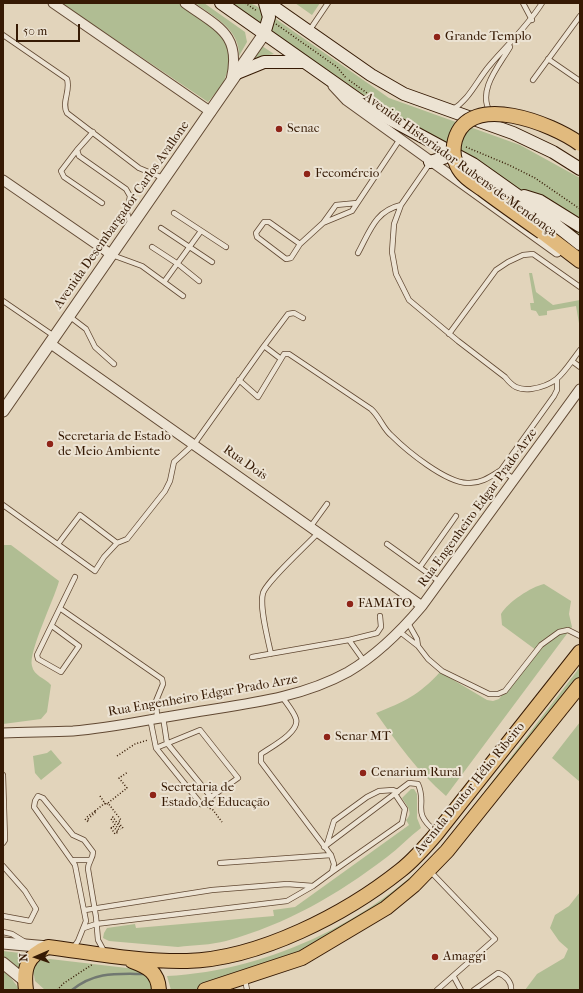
<!DOCTYPE html>
<html>
<head>
<meta charset="utf-8">
<style>
	body { margin:0 }
	#map { position:relative; width:583px; height:993px; overflow:hidden; background:#e2d4bb; font-family:"IM FELL French Canon",serif }
	canvas { display:block }
	.frame { position:absolute; inset:0; border:4px solid #361a04; pointer-events:none }
	.north { position:absolute; left:16px; top:937px; width:40px; height:40px; -webkit-text-stroke:3px #ece3d3; paint-order:stroke; rotate:268deg; font-size:11px; font-weight:700; line-height:16px; text-align:center; color:#361a04 }
	.north::after { content:''; display:block; margin:auto; width:14px; height:18px; background:#361a04; clip-path:polygon(50% 0,100% 100%,50% 72%,0 100%) }
	.scale { position:absolute; left:16px; top:24px; width:64px; height:18px; box-sizing:border-box; border:2px solid #361a04; border-top:0; padding-left:5px; font-size:12px; line-height:14px; white-space:nowrap; color:#361a04; -webkit-text-stroke:3px #ece3d3; paint-order:stroke }
</style>
</head>
<body>
<div id="map">
<canvas width="583" height="993"></canvas>
<div class="frame"></div>
<div class="north">N</div>
<div class="scale">50 m</div>
</div>
<script>
const c = document.querySelector('canvas').getContext('2d');
c.lineJoin = 'round';
function fillPath(path, color) { c.fillStyle = color; c.fill(path, 'evenodd'); }
function trace(path, color, width, dash) { c.strokeStyle = color; c.lineWidth = width; c.lineCap = dash ? 'butt' : 'round'; c.setLineDash(dash || []); c.stroke(path); }
function drawText(font, color, halo, rows, align = 'center') {
  c.font = font + ' "IM FELL French Canon",serif'; c.lineWidth = 4; c.setLineDash([]); c.textBaseline = 'middle'; c.strokeStyle = halo; c.fillStyle = color; for (const [text, x, y, turn = 0] of rows) {
    c.save(); c.translate(x, y); c.rotate((+turn || 0) * Math.PI / 180); c.textAlign = isNaN(turn) ? turn : align; if (halo) c.strokeText(text, 0, 0); c.fillText(text, 0, 0); c.restore();
  }
}
fillPath(new Path2D(`
	M61,3H179L225,37L229,48L230,64L223,84L208,102Z
	M195,3H204L245,32L247,42L239,56C240,29 214,17 195,3Z
	M232,3C244,3 256,1 264,13L261,24Z
	M295,3H320L312,15Z
	M273,17L389,98L520,145L580,178V239L405,123L269,30Z
	M262,46L274,54L263,56L252,62Z
	M529,273H532L536,292L553,305L580,300V329L576,306L547,311V315L539,316L536,311L531,310L530,303H534Z
	M3,545H11L59,581C54,600 28,652 32,666C34,676 45,678 51,685L47,712L41,719L3,724Z
	M544,584L571,601L569,614L572,627L446,796C417,771 398,744 376,713C404,702 419,695 440,672L487,700L493,701L499,699L536,650L502,625L501,614C508,602 531,587 544,584Z
	M580,667V680L432,868L315,951L200,990H171L167,976C270,971 383,917 449,838Z
	M580,722V782L552,758Z
	M51,750L62,763L41,780L35,773L33,756L47,753Z
	M411,789H414L417,794V818L421,828C409,837 399,848 387,857C337,895 287,924 226,941C211,945 194,945 178,947L109,941L103,938L104,933L107,928L135,924L136,928L274,916L273,910L295,907L409,825L406,820C414,813 407,806 402,798Z
	M580,892V990H525L537,974L564,958L568,949L559,941L550,928L555,915L569,906Z
	M3,951L29,954L21,973L3,956Z
	M50,959L144,970L158,990H45L35,981L33,970L39,961Z
	M3,971L11,978L20,990H3Z`), '#b0bd93');
trace(new Path2D(`
	M72,990C96,971 117,974 146,974`), '#717871', 2.5);
const service = new Path2D(`
	M523,3L532,20
	M309,31L328,3
	M3,35L67,79C71,91 61,102 67,113L139,168L163,178
	M548,59L580,81
	M533,80L580,16
	M452,110C470,99 477,80 490,65C508,44 527,27 542,3
	M490,112C477,90 499,66 510,47
	M93,132L77,150L79,156L126,189L130,196L127,213L131,225
	M77,150L61,171L64,177L102,203
	M430,163L401,205L394,224L392,252L396,274L409,300L458,341L505,377C513,387 518,390 531,389C559,385 564,371 580,350
	M174,213L226,247
	M323,223L336,205L357,203
	M161,228L212,262
	M300,244L269,222H264L256,233L257,237L286,259L291,258L300,244L323,223L352,211L400,139
	M152,247L178,264L199,281
	M358,253C370,231 375,211 401,205
	M112,255L142,266L183,296
	M164,282L201,231
	M3,301L54,336
	M69,316L86,329L95,347L114,364
	M449,334L496,270L508,262L523,255L533,254L580,287
	M264,346L288,314L294,313L303,318
	M572,361L580,367
	M239,380L258,397L281,359L284,354H289L371,409C380,417 383,429 392,436C407,451 445,482 467,483C480,484 490,477 501,470L514,479
	M501,470L554,396L557,390V380
	M3,505L95,571L104,557L117,543L127,539L165,491L170,481L174,462L195,443L264,346L281,359
	M311,526L327,504
	M58,544L80,515L117,543
	M387,544L440,582
	M420,567L456,516
	M61,609L162,679L163,684L156,701L157,717
	M52,626L79,646L61,672L38,659L37,655L75,577
	M400,632L418,646L417,639L408,623
	M349,640L377,633L381,627L380,616
	M418,646L428,659L442,671L489,694H498L505,691L541,645L559,632L568,630L580,636
	M271,654C268,639 259,607 263,593C267,581 308,544 319,532
	M252,657L349,640L364,661
	M163,717L167,743L211,797
	M150,718L156,748L201,804L238,778L200,730L156,748
	M3,775L5,840L3,843
	M327,844L334,821L367,797L379,791L393,790L398,792
	M324,847L409,783L418,784C428,807 410,810 436,832
	M74,860H90
	M220,863L331,855
	M3,866L25,891L36,909L30,921L3,916
	M430,871L495,939L437,990
	M332,872L402,823L405,809L395,794
	M85,910L212,890L287,884L313,886
	M84,928L96,924L287,901L313,886L332,872L334,864L331,855L261,762V754C271,747 300,732 296,719C294,712 287,704 283,698
	M3,932L12,934L25,942
	M73,948L78,941L86,921L75,865L34,807L35,801L38,796L43,798L73,835L84,840L93,852C93,859 88,862 88,869L96,917L98,940L104,951
	M454,977L461,990
	M245,979L247,990
	M474,990L498,973C505,975 512,982 511,990`);
const minor = new Path2D(`
	M53,3L211,112
	M185,3C218,27 242,34 231,80
	M333,86L346,100L557,252
	M3,180L112,255
	M51,344L422,606
	M3,733C26,732 50,732 73,731C112,728 151,719 190,713C244,704 299,699 348,672C377,655 401,631 422,606L580,389`);
const tertiary = new Path2D(`
	M3,411L264,34
	M3,943L48,947
	M3,963L25,981`);
const secondary = new Path2D(`
	M221,3L373,110L473,164L528,203L580,244
	M268,3L371,75L404,94L513,133L553,152L580,169
	M264,34L269,17L265,3
	M237,73L264,62H304
	M430,162L456,154
	M524,196L540,201L580,226`);
const primary = new Path2D(`
	M542,232L580,261
	M132,961C148,967 158,972 159,990
	M26,990C23,969 27,955 48,947C94,953 141,962 187,961C259,959 346,914 401,870C415,859 426,846 437,833L580,652
	M205,990L302,958L386,908L414,885L447,851L580,685`);
trace(service, '#614832', 6);
trace(minor, '#614832', 11);
trace(tertiary, '#614832', 13);
trace(secondary, '#361a04', 14);
trace(primary, '#361a04', 16);
trace(new Path2D(`
	M245,3L257,11
	M276,24L337,67L346,78
	M349,80L374,98
	M466,147L509,165L535,178L580,209
	M117,756L135,744L148,740
	M100,796L106,805L108,803
	M207,807L213,810L222,822
	M95,811L105,803
	M87,817L95,811L96,812L87,820L89,821
	M85,819L88,822
	M111,828L113,826L117,831L119,830L111,819L113,817L121,829
	M111,828L115,834L118,832
	M123,828L118,822L121,820L108,803L127,788L119,778L128,772
	M57,990L64,983L93,964`), '#361a04', 1.5, [1, 2]);
trace(service, '#ece3d3', 4.5);
trace(minor, '#ece3d3', 9);
trace(tertiary, '#ece3d3', 11);
trace(secondary, '#ece3d3', 12);
trace(primary, '#e1ba7e', 14);
const primaryBridge = new Path2D(`
	M542,232C522,218 502,204 482,189C475,184 466,179 461,172C454,163 452,151 455,140C469,90 553,124 580,144`);
trace(primaryBridge, '#361a04', 16, []);
trace(primaryBridge, '#e1ba7e', 14);
for (const [x, y, r, color] of [
	[437,37,4,"#8f2418"],
	[279,129,4,"#8f2418"],
	[307,174,4,"#8f2418"],
	[50,444,4,"#8f2418"],
	[350,604,4,"#8f2418"],
	[327,737,4,"#8f2418"],
	[363,773,4,"#8f2418"],
	[153,795,4,"#8f2418"],
	[435,957,4,"#8f2418"]
]) { const dot = new Path2D(); dot.arc(x, y, r, 0, 2 * Math.PI); c.fillStyle = color; c.fill(dot); trace(dot, '#ece3d3', 1.5); }
drawText('13px', '#361a04', '#ece3d3', [
	["Grande Templo",445,37],
	["Senac",287,129],
	["Fecomércio",315,174],
	["Secretaria de Estado",58,437],
	["de Meio Ambiente",58,452],
	["FAMATO",358,604],
	["Senar MT",335,737],
	["Cenarium Rural",371,773],
	["Secretaria de",161,788],
	["Estado de Educação",161,803],
	["Amaggi",443,957]
], 'left');
drawText('13px', '#361a04', '#ece3d3', [
	["Avenida Historiador Rubens de Mendonça",460,165,36],
	["Avenida Desembargador Carlos Avallone",122,215,-55],
	["Rua Dois",245,463,35],
	["Rua Engenheiro Edgar Prado Arze",478,508,-54],
	["Rua Engenheiro Edgar Prado Arze",203,696,-10],
	["Avenida Doutor Hélio Ribeiro",470,789,-51]
]);
</script>
</body>
</html>
